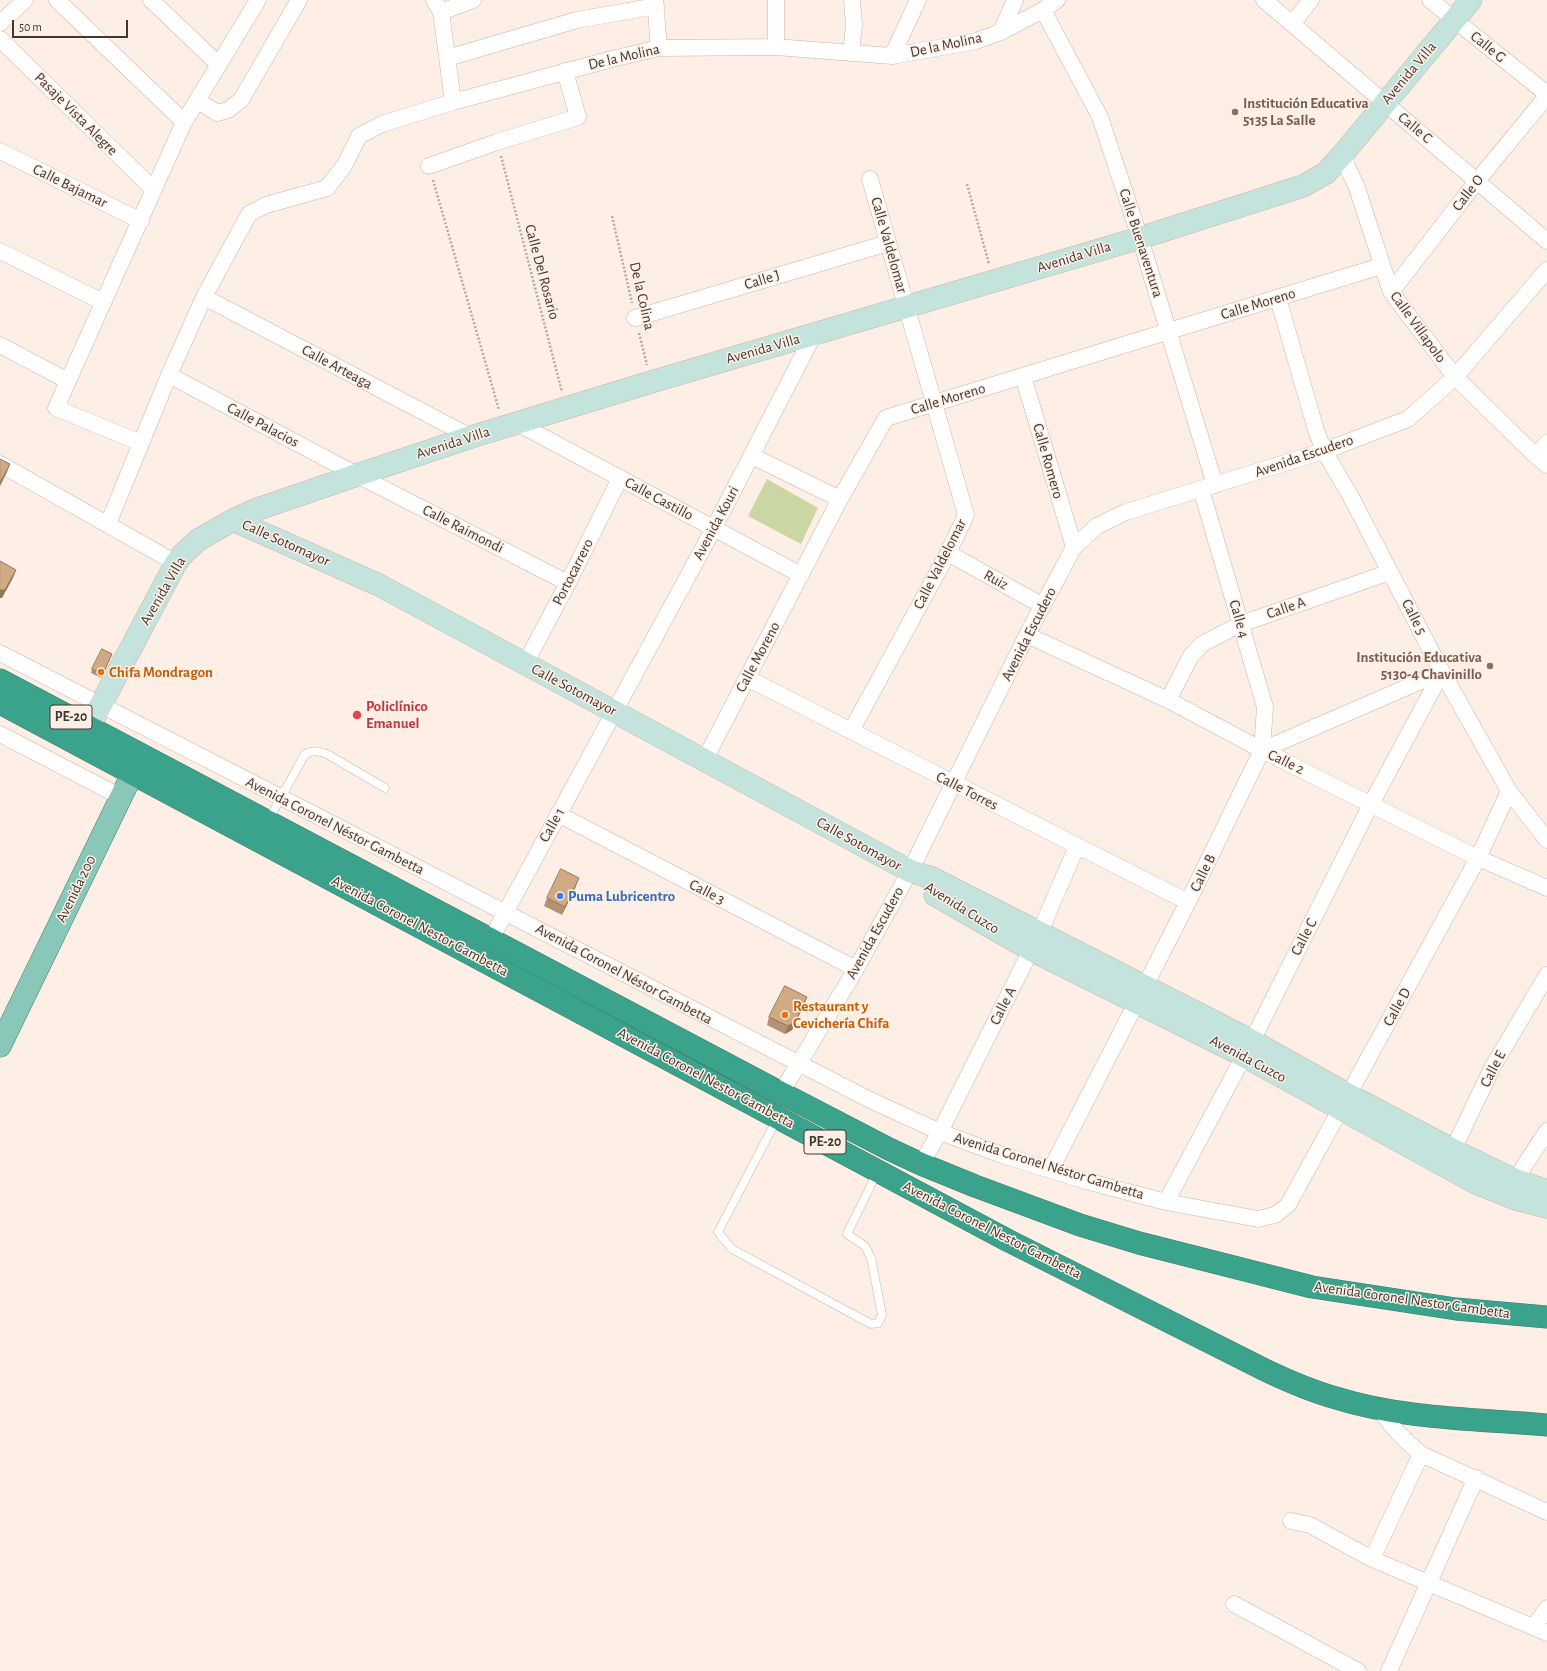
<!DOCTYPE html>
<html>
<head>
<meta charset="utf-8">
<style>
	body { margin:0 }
	#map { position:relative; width:1547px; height:1671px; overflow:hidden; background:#fdefe6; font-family:"Alegreya Sans",sans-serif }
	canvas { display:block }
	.scale { position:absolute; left:12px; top:20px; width:116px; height:18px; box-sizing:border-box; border:2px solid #413832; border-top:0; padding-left:5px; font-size:12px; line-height:14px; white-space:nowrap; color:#413832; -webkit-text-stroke:3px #fdefe6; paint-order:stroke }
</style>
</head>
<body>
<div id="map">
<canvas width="1547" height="1671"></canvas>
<div class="scale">50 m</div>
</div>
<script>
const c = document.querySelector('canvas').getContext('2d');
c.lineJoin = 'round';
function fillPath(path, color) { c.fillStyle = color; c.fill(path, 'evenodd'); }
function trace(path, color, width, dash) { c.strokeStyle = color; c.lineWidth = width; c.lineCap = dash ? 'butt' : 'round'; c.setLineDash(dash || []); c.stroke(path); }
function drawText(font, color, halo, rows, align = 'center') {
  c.font = font + ' "Alegreya Sans",sans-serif'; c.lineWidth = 3; c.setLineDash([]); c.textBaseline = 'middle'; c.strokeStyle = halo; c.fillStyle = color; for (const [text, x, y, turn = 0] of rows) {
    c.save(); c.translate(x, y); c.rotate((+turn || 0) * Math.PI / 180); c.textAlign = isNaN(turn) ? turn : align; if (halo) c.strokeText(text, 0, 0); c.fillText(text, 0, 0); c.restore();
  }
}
fillPath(new Path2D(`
	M767,479L818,508L801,544L748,516Z`), '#cad6a4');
const lane = new Path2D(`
	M268,821L305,754C313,750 318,751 327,754L385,788
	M777,1119L718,1232L732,1249L871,1324L878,1323L882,1315L871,1258L865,1246L847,1234L878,1171`);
const street = new Path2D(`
	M57,0L184,122
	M151,0L218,64
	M434,0L441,12L453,102
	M655,0L659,48
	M1264,0L1547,241
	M1430,0L1547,94
	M1043,10L1100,117L1140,238L1215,485
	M441,12L473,0
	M0,23L25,0
	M1292,24L1311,0
	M1001,32L1015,0
	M0,39L153,189
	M776,47V0
	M851,53L854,25L852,0
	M892,56L918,0
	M447,58L577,20L656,6
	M197,100L217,113L228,110L241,100L299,0
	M0,151L141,221
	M1342,155L1357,188L1391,292L1455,377L1536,456L1547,465
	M429,166L497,142L578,117L565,71
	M0,251L103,302
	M1391,292L1477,181L1547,96
	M204,297L471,437
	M1278,298L1316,430L1324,451L1350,495L1442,672L1509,791L1547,840
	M635,318L888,243
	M0,345L68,381
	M169,375L357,475L568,583
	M1023,376L1074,547
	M517,423L801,575
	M141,443L56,408L184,122L258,0
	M752,456L840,499
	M1536,456L1547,443
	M0,464L176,563
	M1201,489L1265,707L1262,750
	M108,524L169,375L204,297L249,214L266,205L327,188L344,166L359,136L382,124L453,102L612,59L659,48L776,47L892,56L976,41L1001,32L1043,10L1057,0
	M948,553L1043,606
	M1027,635L1168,700L1262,750L1478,858L1547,888
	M0,653L870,1100L940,1132L1002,1155L1086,1181L1166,1202L1258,1219L1275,1215L1288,1205L1478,858L1509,791
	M525,664L568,583L620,478
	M747,678L1188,902
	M1168,700L1191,656L1202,644L1241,624L1390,572
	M851,731L948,553L966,515L870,179
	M0,734L121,797
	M704,761L840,499L886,418L1381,266
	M558,814L856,969
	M491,939L714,528L814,334
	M781,1093L856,969L910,871L1027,635L1074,547L1097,526L1126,512L1324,451L1408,419L1455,377L1547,270
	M1447,1159L1453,1150L1492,1068L1547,975
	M921,1164L940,1132L1039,934L1077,846
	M1051,1169L1188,902L1262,750L1442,672
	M1515,1180L1547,1131
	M1166,1202L1252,1041L1371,804L1442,672
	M1380,1409C1390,1426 1405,1441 1421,1454L1547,1512
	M1291,1521L1310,1525L1372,1559L1547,1633
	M1372,1559L1421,1454
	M1234,1604L1358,1671
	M1534,1627L1547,1608
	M1389,1671L1476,1478`);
const secondary = new Path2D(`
	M233,520L379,585L910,871L932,878L1252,1041L1349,1095L1453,1150L1515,1180L1547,1191
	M89,727L176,563L184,553L198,540L233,520L255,510L357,475L471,437L651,382L1140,238L1303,186L1326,173L1342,155L1471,0
	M935,895L1031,950L1244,1056L1474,1182L1516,1199L1547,1207`);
const primary = new Path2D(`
	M0,1046L141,756`);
const highway = new Path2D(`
	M0,680L781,1093L889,1149L921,1164L975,1186L1080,1225L1139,1243L1312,1287L1456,1309L1547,1317
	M0,703L1007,1240L1265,1370C1288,1381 1311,1391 1336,1398C1403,1419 1477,1419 1547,1425`);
trace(lane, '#cbb4a6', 9);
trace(street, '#cbb4a6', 17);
trace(secondary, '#cbb4a6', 23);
trace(primary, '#3d7d6c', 23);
trace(highway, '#3d7d6c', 23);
trace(new Path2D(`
	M501,156L562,392
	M433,180L499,410
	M967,184L989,264
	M612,216L632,303
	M639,333L647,365`), '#b5a8a1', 2.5, [2, 2]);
trace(lane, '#fff', 8);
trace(street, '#fff', 16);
trace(secondary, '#c4e3dc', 22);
trace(primary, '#89c7b9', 22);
trace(highway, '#3ba28b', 22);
fillPath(new Path2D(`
	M112,654L101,678L91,673L92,669Z
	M576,886L562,915L544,906L547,898Z
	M804,1005L792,1030L785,1034L767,1025L769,1017Z`), '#b49272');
fillPath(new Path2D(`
	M10,464L7,472L0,486V483Z
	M16,570L13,578L2,598H0V590Z
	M579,878L576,886L562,915L565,907Z
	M807,997L804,1005L792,1030L785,1034L788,1026Z`), '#92775c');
const building = new Path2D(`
	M0,459L10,464L0,483Z
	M0,561L16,570L5,590H0Z
	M102,649L112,654L103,674L92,669Z
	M561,869L579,878L565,907L547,898Z
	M785,986L807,997L795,1022L788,1026L769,1017Z`);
fillPath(building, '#d1aa84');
trace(building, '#92775c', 1);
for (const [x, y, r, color] of [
	[1235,112,4,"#8d6e63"],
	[1490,666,4,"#8d6e63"],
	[101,672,4,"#e8710a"],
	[357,715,5,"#e0444e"],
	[560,896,4,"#3f7fe0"],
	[785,1015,4,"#e8710a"]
]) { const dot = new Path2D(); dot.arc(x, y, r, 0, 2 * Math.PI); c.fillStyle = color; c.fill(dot); trace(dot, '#fdefe6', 1.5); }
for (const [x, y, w] of [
	[71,717,42],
	[825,1142,42]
]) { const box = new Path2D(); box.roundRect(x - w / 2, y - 12, w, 24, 3); c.fillStyle = '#fdefe6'; c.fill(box); trace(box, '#413832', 1); }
drawText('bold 14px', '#413832', null, [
	["PE-20",71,717],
	["PE-20",825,1142]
]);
drawText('15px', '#413832', '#fdefe6', [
	["De la Molina",946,45,-12],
	["Calle G",1488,47,39],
	["De la Molina",624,57,-13],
	["Avenida Villa",1409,73,-50],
	["Pasaje Vista Alegre",76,114,45],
	["Calle C",1415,128,40],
	["Calle Bajamar",70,186,26],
	["Calle O",1468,193,-52],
	["Calle Buenaventura",1141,243,72],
	["Calle Valdelomar",889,245,74],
	["Avenida Villa",1074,257,-17],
	["Calle Del Rosario",542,272,75],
	["Calle J",762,280,-17],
	["De la Colina",642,296,77],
	["Calle Moreno",1258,304,-17],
	["Calle Villapolo",1418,327,54],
	["Avenida Villa",763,349,-16],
	["Calle Arteaga",337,367,28],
	["Calle Moreno",948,399,-17],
	["Calle Palacios",263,425,28],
	["Avenida Villa",453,443,-18],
	["Avenida Escudero",1304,456,-19],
	["Calle Romero",1048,461,74],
	["Calle Castillo",659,499,28],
	["Avenida Kouri",716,523,-62],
	["Calle Raimondi",463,529,27],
	["Calle Sotomayor",286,543,24],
	["Calle Valdelomar",940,564,-63],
	["Portocarrero",573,572,-63],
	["Ruiz",996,580,29],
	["Avenida Villa",163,591,-60],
	["Calle A",1286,608,-19],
	["Calle 5",1414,617,63],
	["Calle 4",1239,619,74],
	["Avenida Escudero",1029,634,-63],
	["Calle Moreno",758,657,-62],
	["Calle Sotomayor",574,690,28],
	["Calle 2",1286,762,26],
	["Calle Torres",967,791,27],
	["Calle 1",552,825,-61],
	["Avenida Coronel Néstor Gambetta",335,826,27],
	["Calle Sotomayor",859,844,29],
	["Calle B",1203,873,-64],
	["Avenida 200",76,889,-64],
	["Calle 3",707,892,27],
	["Avenida Cuzco",962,908,32],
	["Avenida Coronel Nestor Gambetta",420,926,28],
	["Avenida Escudero",875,933,-61],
	["Calle C",1304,937,-63],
	["Avenida Coronel Néstor Gambetta",624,974,28],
	["Calle A",1003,1006,-63],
	["Calle D",1397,1007,-61],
	["Avenida Cuzco",1248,1059,28],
	["Calle E",1493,1069,-63],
	["Avenida Coronel Nestor Gambetta",706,1078,28],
	["Avenida Coronel Néstor Gambetta",1049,1166,17],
	["Avenida Coronel Nestor Gambetta",992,1230,27],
	["Avenida Coronel Nestor Gambetta",1412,1300,8]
]);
drawText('bold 15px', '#785e54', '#fdefe6', [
	["Institución Educativa",1243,103],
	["5135 La Salle",1243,120],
	["Institución Educativa",1482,657,"right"],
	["5130-4 Chavinillo",1482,674,"right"]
], 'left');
drawText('bold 15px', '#c56008', '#fdefe6', [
	["Chifa Mondragon",109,672],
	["Restaurant y",793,1006],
	["Cevichería Chifa",793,1023]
], 'left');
drawText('bold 15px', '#be3a42', '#fdefe6', [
	["Policlínico",366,706],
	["Emanuel",366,723]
], 'left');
drawText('bold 15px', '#366cbe', '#fdefe6', [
	["Puma Lubricentro",568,896]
], 'left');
</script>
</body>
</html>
